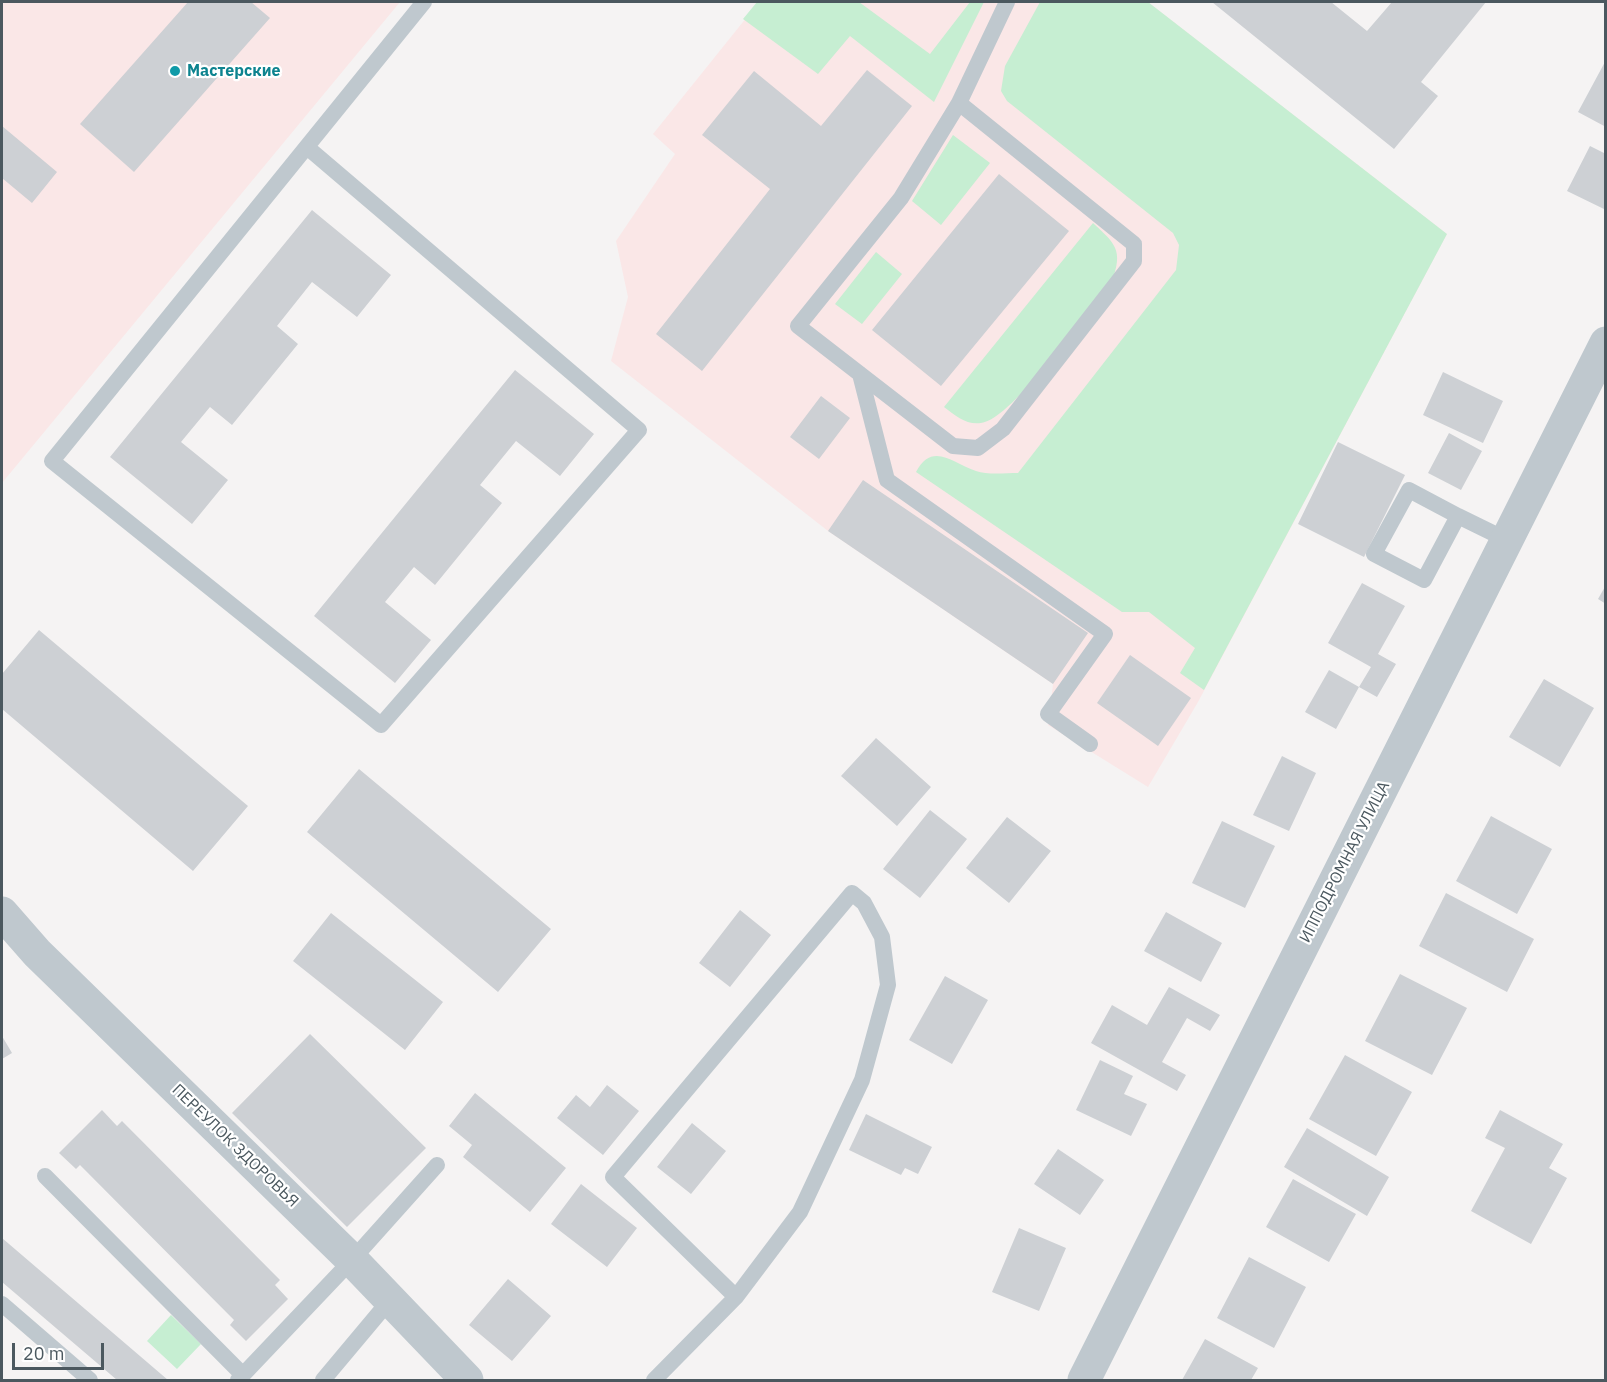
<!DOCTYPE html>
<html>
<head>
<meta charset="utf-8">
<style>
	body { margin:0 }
	#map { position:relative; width:1607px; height:1382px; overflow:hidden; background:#f5f3f3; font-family:"IBM Plex Sans",sans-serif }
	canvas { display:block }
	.frame { position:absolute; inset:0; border:3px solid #4b585f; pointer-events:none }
	.scale { position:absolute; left:12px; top:1343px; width:92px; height:27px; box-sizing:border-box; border:3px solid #4b585f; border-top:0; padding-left:8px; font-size:18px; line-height:21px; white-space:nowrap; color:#4b585f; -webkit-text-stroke:4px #fff; paint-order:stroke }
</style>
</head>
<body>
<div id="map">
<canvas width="1607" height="1382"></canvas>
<div class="frame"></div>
<div class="scale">20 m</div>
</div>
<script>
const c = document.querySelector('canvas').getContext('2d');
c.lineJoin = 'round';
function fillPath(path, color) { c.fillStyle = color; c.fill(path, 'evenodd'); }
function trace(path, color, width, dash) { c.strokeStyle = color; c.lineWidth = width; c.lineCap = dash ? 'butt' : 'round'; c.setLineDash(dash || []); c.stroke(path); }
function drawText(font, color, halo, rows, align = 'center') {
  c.font = font + ' "IBM Plex Sans",sans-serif'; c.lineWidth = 4.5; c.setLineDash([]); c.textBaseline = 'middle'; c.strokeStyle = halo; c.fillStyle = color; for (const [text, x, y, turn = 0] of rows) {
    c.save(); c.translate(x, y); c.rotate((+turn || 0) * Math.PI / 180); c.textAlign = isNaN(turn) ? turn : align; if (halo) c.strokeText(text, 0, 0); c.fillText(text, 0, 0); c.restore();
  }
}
fillPath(new Path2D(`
	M2,2H400L2,483Z
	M759,2H1148L1447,234L1198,702L1148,787L1048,725L1053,684L828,531L611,361L628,297L616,241L675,154L653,134Z`), '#fae7e7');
fillPath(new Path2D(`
	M757,2H859L930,54L970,2H984L934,102L850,36L818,74L743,19Z
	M1040,2H1148L1447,234L1204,690L1180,673L1195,648L1149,612H1122L916,472C932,441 953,463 976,471C987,475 1005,473 1018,473L1176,270L1179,245L1173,233L1007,101L1001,91L1005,66Z
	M953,135L990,163L941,225L912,201Z
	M1093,223C1112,241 1123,248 1114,275C1091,305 1014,419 981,423C966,425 956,416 944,407Z
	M876,252L902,274L862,324L835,304Z
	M171,1315L201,1344L177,1369L147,1341Z`), '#c6eed2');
fillPath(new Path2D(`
	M188,2H251L270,18L134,172L80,124Z
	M1212,2H1331L1367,31L1392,2H1486L1421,82L1438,96L1394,149Z
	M1606,60V127L1578,112Z
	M867,70L912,106L702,371L656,334L770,189L702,135L754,71L821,126Z
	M2,126L57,172L32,203L2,178Z
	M1590,146L1606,154V210L1567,191Z
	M999,174L1069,231L941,386L872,330Z
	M312,210L391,275L357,317L312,282L277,326L298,344L232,425L210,407L181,442L228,480L192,524L110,457Z
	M515,370L594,434L560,476L516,441L480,485L502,503L435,585L414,567L385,602L431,640L395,683L314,616Z
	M1443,372L1503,401L1483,443L1423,415Z
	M821,396L850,418L819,459L790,437Z
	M1449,433L1482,451L1461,490L1428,473Z
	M1338,442L1405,475L1364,557L1298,524Z
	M863,480L1088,633L1053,684L828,531Z
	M1362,583L1405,606L1378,654L1396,664L1377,697L1359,687L1371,667L1328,643Z
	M1606,585V604L1598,599Z
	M39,630L248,806L193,871L2,709V674Z
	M1130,655L1191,698L1158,746L1097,703Z
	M1329,670L1359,687L1336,729L1305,712Z
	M1544,679L1594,708L1560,767L1509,737Z
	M876,738L931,787L897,826L841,776Z
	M1282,756L1316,773L1289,831L1253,815Z
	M359,769L551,929L498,992L307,832Z
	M930,810L967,839L920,898L883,869Z
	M1491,816L1552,849L1517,914L1456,881Z
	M1007,817L1051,851L1009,903L966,868Z
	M1222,821L1275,846L1245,908L1192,883Z
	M1446,893L1534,939L1507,992L1419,946Z
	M740,910L771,935L730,987L699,963Z
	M1166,912L1222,943L1201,982L1144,951Z
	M331,913L443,1002L405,1050L293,961Z
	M1400,974L1467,1008L1432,1075L1365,1041Z
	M945,976L988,1000L952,1064L909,1040Z
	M1169,987L1220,1015L1210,1031L1187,1018L1162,1062L1186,1075L1177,1091L1091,1043L1112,1005L1147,1025Z
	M310,1034L426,1148L347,1227L232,1113Z
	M2,1036L12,1053L2,1059Z
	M1345,1055L1412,1092L1376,1156L1309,1119Z
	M1100,1060L1133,1076L1124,1094L1147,1104L1131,1136L1076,1110Z
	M607,1085L639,1111L603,1155L557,1118L576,1095L590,1107Z
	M475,1093L566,1168L530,1212L463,1157L472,1145L449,1126Z
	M102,1110L117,1126L122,1121L280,1280L275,1285L288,1299L246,1341L230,1325L234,1320L80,1165L76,1169L59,1153Z
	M1500,1110L1563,1144L1549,1168L1567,1178L1531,1244L1471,1211L1505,1148L1485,1138Z
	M866,1114L932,1147L918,1174L905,1168L901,1175L849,1150Z
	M692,1123L726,1151L691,1194L657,1167Z
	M1307,1128L1389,1177L1367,1216L1284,1167Z
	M1058,1149L1104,1180L1080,1215L1034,1184Z
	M1293,1179L1356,1214L1329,1262L1266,1227Z
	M581,1184L637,1228L607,1267L551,1224Z
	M1019,1228L1066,1248L1039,1311L992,1292Z
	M2,1238L168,1380H117L2,1282Z
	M1249,1257L1306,1287L1274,1348L1217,1318Z
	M508,1279L551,1316L512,1361L469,1325Z
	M1205,1339L1258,1368L1251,1380H1182Z`), '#cdd0d4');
trace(new Path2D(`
	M959,103L1134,244V261L1003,429L978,448L953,446L798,326L901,198L959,103L1007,2
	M308,148L639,430L381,725L52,461L424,2
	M860,374L887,480L1105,634L1048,714L1090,744
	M1458,516L1409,490L1374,554L1424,580L1458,516L1507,540
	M45,1176L243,1375
	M2,1304L90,1380
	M238,1380L352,1260L437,1165
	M323,1380L390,1300
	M654,1380L736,1297L800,1212L862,1080L888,985L882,937L864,903L852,893L613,1177L736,1297`), '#bfc8ce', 16);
trace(new Path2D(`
	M2,913L37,953L352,1260L467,1380
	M1084,1380L1606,343`), '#bfc8ce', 33);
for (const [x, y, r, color] of [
	[175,71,6,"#0f9aa8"]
]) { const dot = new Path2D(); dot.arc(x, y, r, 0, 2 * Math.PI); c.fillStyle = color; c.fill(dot); trace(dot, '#fff', 2); }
drawText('bold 16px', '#0d838f', '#fff', [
	["Мастерские",187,71]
], 'left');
drawText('16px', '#4b585f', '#fff', [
	["ИППОДРОМНАЯ УЛИЦА",1345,862,-63],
	["ПЕРЕУЛОК ЗДОРОВЬЯ",235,1146,44]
]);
</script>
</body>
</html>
